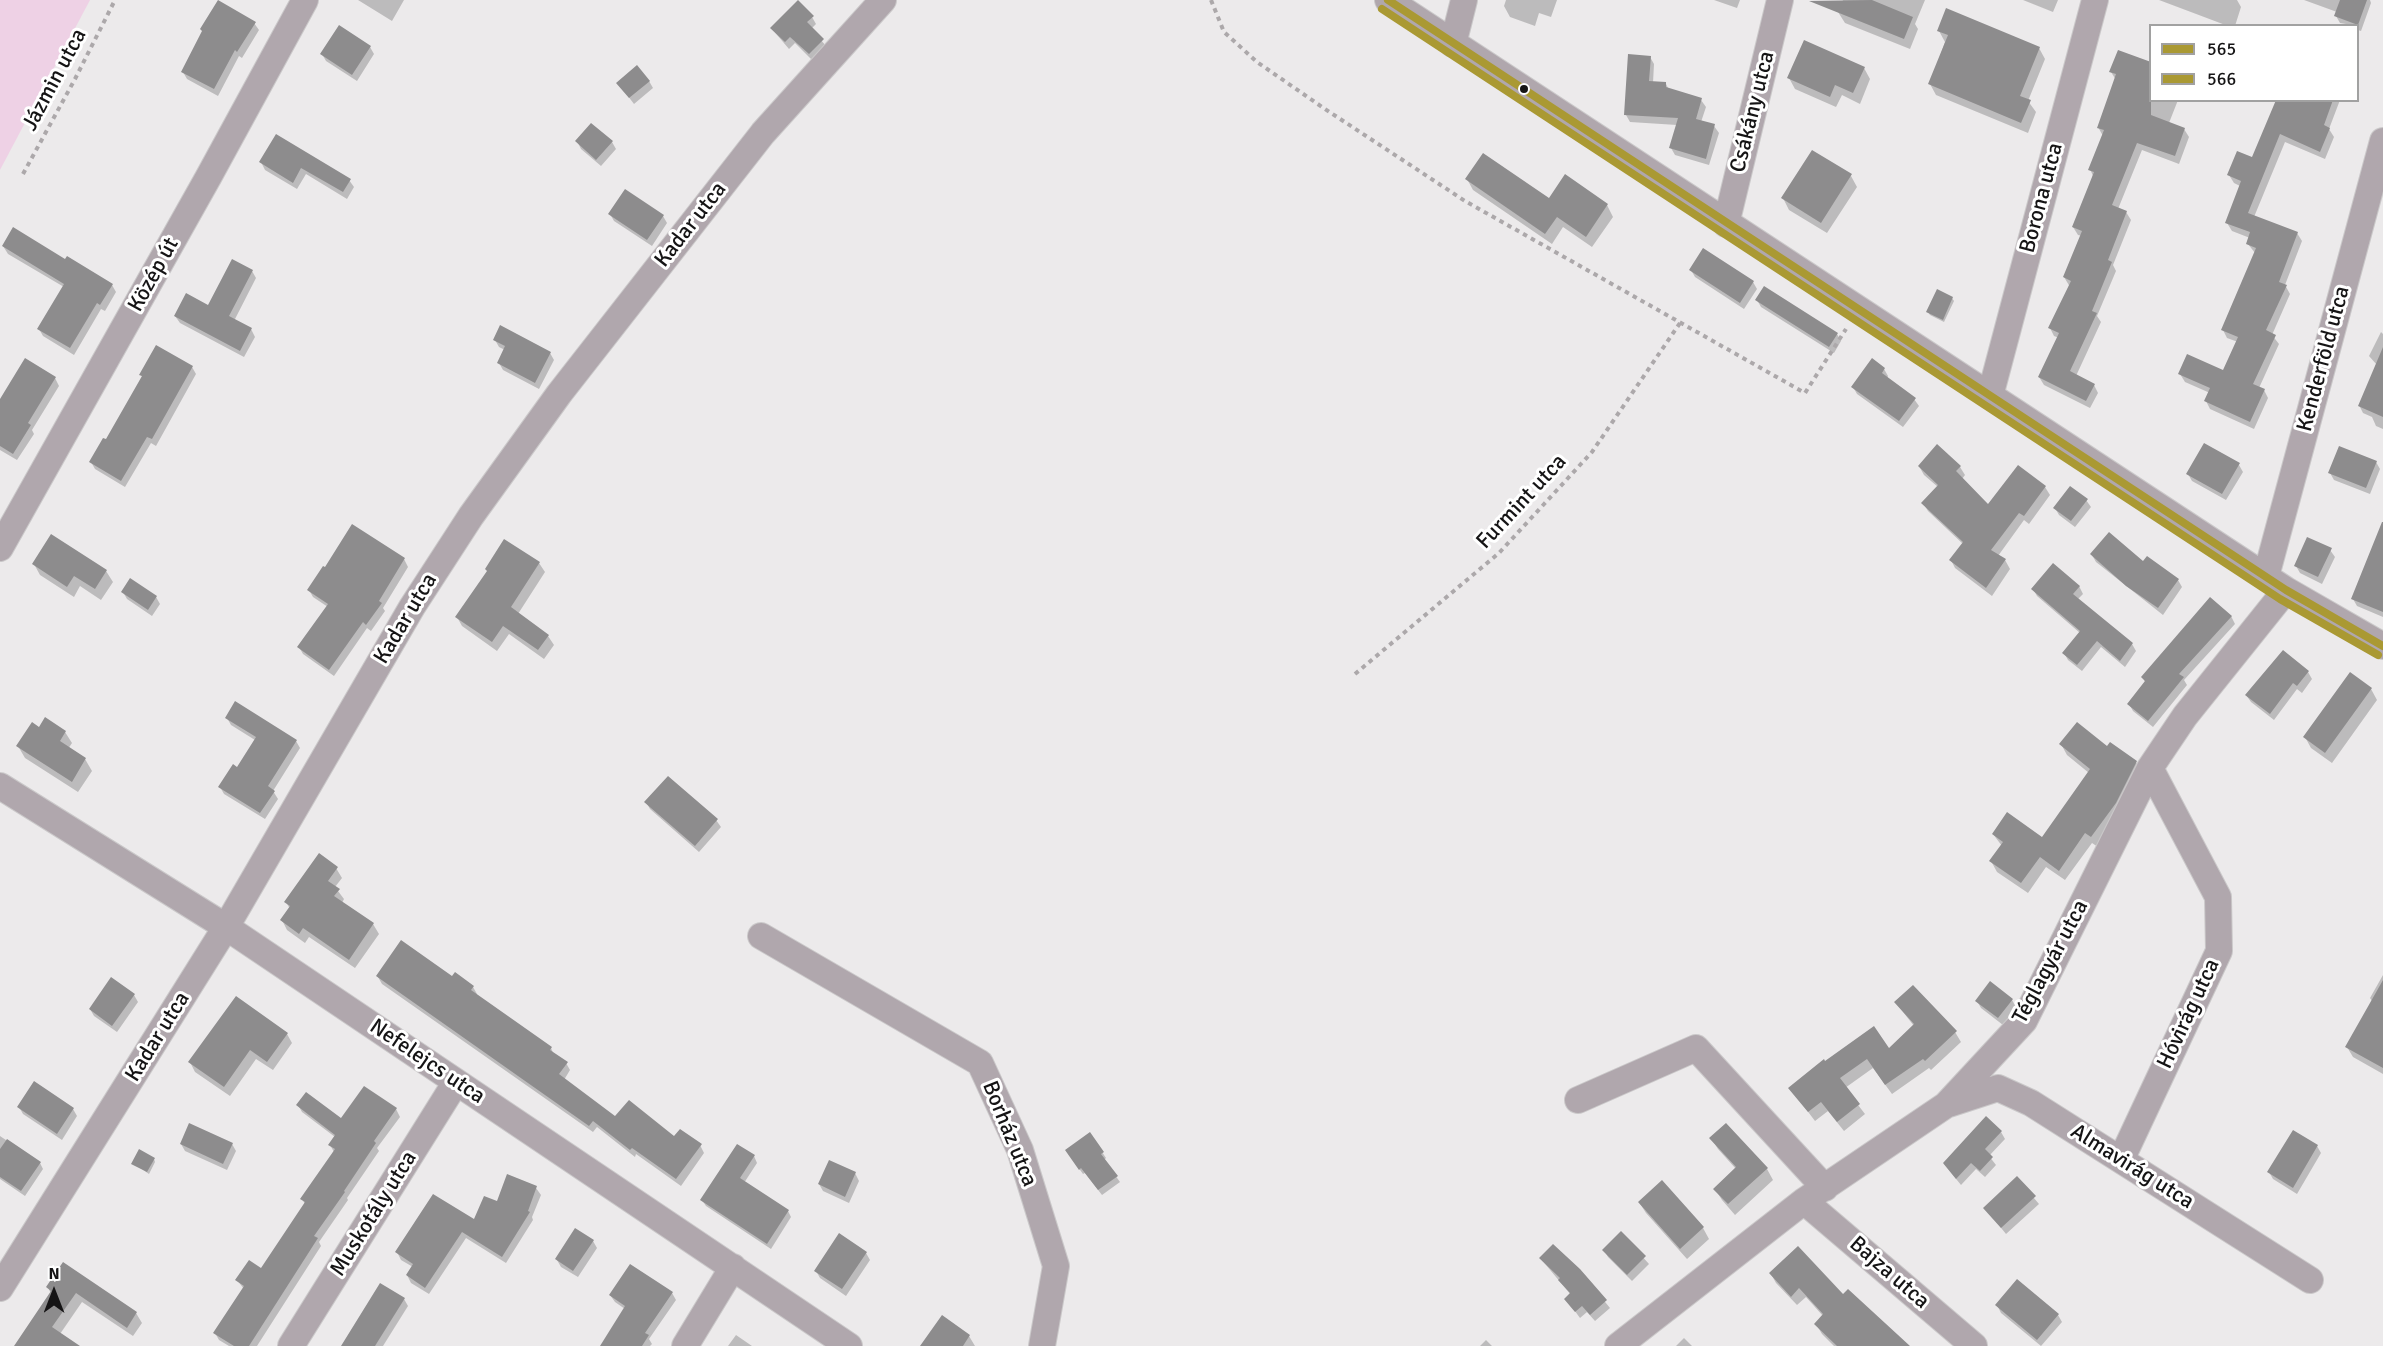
<!DOCTYPE html>
<html>
<head>
<meta charset="utf-8">
<style>
	body { margin:0 }
	#map { position:relative; width:2383px; height:1346px; overflow:hidden; background:#eceaeb; font-family:Signika,sans-serif }
	canvas { display:block }
	.legend { position:absolute; left:2149px; top:24px; width:210px; height:78px; box-sizing:border-box; background:#fff; border:2px solid #a1a1a1; margin:0; padding:8px 10px; list-style:none; font-size:18px; color:#151415 }
	.legend li { display:flex; align-items:center; gap:12px; height:30px }
	.legend b { width:30px; border:2px solid #a1a1a1 }
	.north { position:absolute; left:24px; top:1262px; width:60px; height:60px; -webkit-text-stroke:4px #fff; paint-order:stroke; rotate:0deg; font-size:16px; font-weight:700; line-height:24px; text-align:center; color:#151415 }
	.north::after { content:''; display:block; margin:auto; width:21px; height:27px; background:#151415; clip-path:polygon(50% 0,100% 100%,50% 72%,0 100%) }
</style>
</head>
<body>
<div id="map">
<canvas width="2383" height="1346"></canvas>
<ul class="legend">
<li><b style="height:8px;background:#a93"></b>565</li>
<li><b style="height:8px;background:#a93"></b>566</li>
</ul>
<div class="north">N</div>
</div>
<script>
const c = document.querySelector('canvas').getContext('2d');
c.lineJoin = 'round';
function fillPath(path, color) { c.fillStyle = color; c.fill(path, 'evenodd'); }
function trace(path, color, width, dash) { c.strokeStyle = color; c.lineWidth = width; c.lineCap = dash ? 'butt' : 'round'; c.setLineDash(dash || []); c.stroke(path); }
function drawText(font, color, halo, rows, align = 'center') {
  c.font = font + ' Signika,sans-serif'; c.lineWidth = 6; c.setLineDash([]); c.textBaseline = 'middle'; c.strokeStyle = halo; c.fillStyle = color; for (const [text, x, y, turn = 0] of rows) {
    c.save(); c.translate(x, y); c.rotate((+turn || 0) * Math.PI / 180); c.textAlign = isNaN(turn) ? turn : align; if (halo) c.strokeText(text, 0, 0); c.fillText(text, 0, 0); c.restore();
  }
}
fillPath(new Path2D(`
	M0,0H90L0,170Z`), '#eed1e5');
fillPath(new Path2D(`
	M358,0H404L392,21Z
	M1506,0H1557L1551,17L1539,13L1535,26L1510,17L1504,6Z
	M1714,0H1740L1737,8Z
	M1843,0H1925L1915,24L1918,29L1910,49L1845,23L1838,12Z
	M2023,0H2058L2053,12Z
	M2159,0H2237L2241,7L2235,26H2228Z
	M2304,0H2370L2371,3L2361,31L2358,30V26L2340,23L2336,16L2337,12Z
	M812,17L816,24L811,29L827,47L813,61L795,43L789,49L772,29Z
	M254,23L259,30L242,58L239,56L218,96L187,79L183,72Z
	M1939,31L2039,48L2045,59L2028,101L2036,112L2028,133L1936,95L1930,84L1945,42Z
	M370,47L374,54L357,81L326,61L322,54Z
	M2119,51L2150,100H2178L2169,123L2184,129L2189,137L2179,164L2142,150L2118,209L2126,212L2131,220L2113,265L2116,271L2097,316L2101,322L2076,376L2094,385L2098,393L2090,408L2044,385L2039,377L2059,338L2054,336L2050,328L2070,287L2064,277L2082,236L2078,235L2073,227L2093,176L2090,169L2103,136L2098,127L2116,80L2111,72Z
	M1650,57L1654,64L1653,83L1666,84L1669,90L1701,100L1706,107L1701,122L1714,126L1719,133L1709,165L1675,155L1671,148L1677,125L1630,122L1626,115Z
	M1864,68L1870,79L1860,104L1842,95L1836,107L1795,89L1789,78Z
	M649,81L653,88L634,104L618,83Z
	M2277,100H2340L2329,129L2334,137L2325,159L2285,142L2254,217L2297,233L2302,241L2285,285L2290,294L2272,335L2279,344L2259,388L2264,390L2268,398L2254,429L2210,409L2206,401L2210,393L2185,382L2180,374L2224,372L2238,342L2227,338L2223,330L2255,253L2248,244L2250,238L2232,231L2227,223L2240,186L2234,183L2229,175L2253,159Z
	M277,136L349,180L354,187L347,199L306,174L297,189L265,170L261,162Z
	M577,141L612,142L616,149L601,166L581,149Z
	M1851,176L1857,187L1827,233L1789,210L1783,198Z
	M1565,177L1607,205L1613,217L1592,247L1563,227L1552,244L1473,190L1467,179L1549,200Z
	M610,214L663,216L667,223L652,246L614,221Z
	M3,246L66,261L112,285L116,292L105,311L101,309L74,355L43,336L39,329L64,287L8,254Z
	M1704,250L1753,282L1757,289L1744,309L1695,277L1691,270Z
	M252,271L256,278L234,321L251,329L255,337L244,357L180,323L175,316L209,307Z
	M1952,298L1954,301L1944,322L1930,315L1928,312Z
	M1757,300L1837,334L1841,341L1834,353L1761,307Z
	M2381,332L2383,334V429L2376,426L2372,417L2363,413L2359,405L2377,365L2369,356Z
	M495,340L550,353L554,360L539,389L503,370L499,363L505,350L499,347Z
	M192,367L196,374L156,446L151,443L125,487L95,469L91,462L106,441L143,378L141,375Z
	M1884,369L1888,376L1887,379L1914,399L1919,406L1903,427L1857,394L1853,387Z
	M55,378L59,386L32,430L34,434L17,460L0,450V402Z
	M2376,462L2380,469L2370,494L2334,480L2330,473Z
	M2239,465L2243,472L2226,500L2192,481L2188,474Z
	M1919,466L1960,467L1965,475L1962,479L1989,507L2018,467L2045,487L2050,495L2029,524L2024,520L1998,556L2005,560L2010,569L1992,596L1955,568L1951,560L1963,544L1928,511L1923,503L1938,487L1924,475Z
	M2086,500L2091,507L2075,527L2059,515L2055,508Z
	M353,527L404,559L408,567L383,608L385,611L371,631L367,628L334,676L303,654L299,647L328,607L313,597L309,590L326,569Z
	M2330,550L2335,557L2322,584L2300,573L2296,566Z
	M2383,550V617L2357,606L2353,599Z
	M2092,555L2143,563L2147,558L2178,580L2182,587L2163,615L2096,562Z
	M539,563L545,572L518,614L548,636L554,645L544,659L509,634L497,651L462,626L457,617Z
	M34,564L106,571L113,582L101,600L80,586L74,597L40,575Z
	M2079,586L2083,594L2077,600L2132,644L2136,651L2125,667L2101,647L2082,671L2068,660L2064,653L2080,633L2037,596L2033,589Z
	M123,592L156,597L160,604L152,616L127,599Z
	M2231,616L2235,624L2184,680L2187,685L2153,727L2133,711L2129,704L2145,682L2143,677Z
	M2283,653L2308,672L2312,679L2302,693L2297,689L2274,720L2251,702L2246,695Z
	M2371,689L2377,700L2332,763L2311,748L2305,737Z
	M227,718L296,741L300,748L273,791L278,799L265,819L224,794L220,787L238,769L255,740L231,725Z
	M45,720L65,732L72,743L68,749L85,759L92,771L78,792L25,758L18,746L39,729Z
	M2061,744L2136,762L2142,773L2098,847L2092,843L2065,880L2046,867L2028,893L1997,872L1991,861L2002,846L1993,834L2042,839L2089,773L2067,755Z
	M646,802L716,820L721,827L699,852L650,809Z
	M336,868L342,878L335,887L344,899L342,903L373,924L379,934L355,968L309,937L305,943L287,930L282,920L290,909L286,902Z
	M2383,975V1074L2353,1057L2347,1047L2372,1001L2370,998Z
	M378,977L453,978L473,987L477,994L476,996L551,1048L554,1055L566,1063L570,1070L564,1080L616,1118L700,1145L704,1153L681,1186L636,1154L635,1157L597,1127L593,1132L382,984Z
	M134,995L138,1002L117,1032L94,1016L90,1009Z
	M2012,1000L2016,1007L2003,1025L1981,1008L1977,1001Z
	M1896,1003L1955,1032L1961,1042L1931,1070L1929,1068L1892,1094L1873,1068L1845,1088L1865,1114L1844,1131L1828,1111L1815,1121L1790,1088L1825,1063L1889,1050L1914,1026Z
	M287,1034L292,1043L273,1070L256,1059L230,1096L195,1072L190,1062Z
	M298,1105L342,1120L396,1109L400,1117L377,1148L379,1151L347,1198L348,1200L319,1242L321,1246L257,1346H229L219,1340L215,1333L244,1289L237,1280L262,1270L305,1204L302,1199L334,1152L330,1145L335,1137L302,1112Z
	M19,1107L73,1109L77,1116L62,1140L23,1114Z
	M2001,1132L2005,1139L1989,1156L1996,1165L1985,1177L1976,1169L1961,1185L1944,1164Z
	M1090,1134L1106,1158L1104,1160L1120,1182L1102,1195L1085,1173L1083,1174L1070,1156Z
	M0,1136L40,1163L43,1169L25,1196L0,1179Z
	M1711,1138L1767,1169L1773,1180L1735,1215L1722,1200L1715,1189L1736,1169L1718,1149Z
	M181,1144H232L236,1151L227,1170L185,1151Z
	M2317,1146L2321,1153L2297,1194L2273,1179L2269,1172Z
	M754,1156L757,1163L744,1183L788,1211L791,1217L771,1249L706,1206L702,1200Z
	M154,1159L155,1162L149,1174L133,1163Z
	M855,1173L859,1181L849,1203L823,1191L819,1184Z
	M508,1176L536,1188L541,1195L532,1217L533,1220L506,1263L466,1238L429,1294L411,1283L407,1275L413,1267L401,1260L397,1252L475,1221L497,1203Z
	M2017,1178L2039,1204L2006,1234L1985,1208Z
	M1662,1182L1703,1228L1709,1239L1687,1259L1646,1213L1639,1202Z
	M1621,1233L1649,1264L1632,1281L1608,1257L1604,1250Z
	M593,1241L597,1248L578,1277L561,1267L557,1260Z
	M866,1253L870,1260L846,1296L820,1278L816,1271Z
	M1541,1259L1579,1270L1610,1308L1595,1321L1587,1312L1580,1318L1566,1299L1571,1295Z
	M63,1264L136,1313L142,1323L133,1336L82,1302L60,1334L77,1346H15L51,1294L48,1287Z
	M1771,1274L1843,1296L1906,1346H1834L1822,1334L1816,1324L1823,1316L1806,1297L1797,1305L1776,1283Z
	M672,1293L676,1300L649,1339L652,1344L650,1346H601L625,1309L615,1302L610,1295Z
	M404,1299L408,1306L383,1346H343Z
	M1997,1305L2058,1315L2062,1322L2041,1346L2001,1313Z
	M736,1335L752,1346H728Z
	M969,1336L975,1346H922Z
	M1684,1338L1692,1346H1676Z
	M1486,1340L1492,1346H1480Z`), '#0003');
fillPath(new Path2D(`
	M218,0L256,22L237,52L235,50L214,89L181,72L202,31L200,29Z
	M798,0L814,16L807,22L824,39L809,54L790,37L785,42L770,28Z
	M1872,0L1913,17L1904,39L1809,1Z
	M2340,0H2367L2358,25L2334,16Z
	M1946,8L2040,47L2020,96L2031,100L2021,123L1928,84L1948,35L1937,31Z
	M339,25L371,46L352,75L320,54Z
	M1804,40L1865,67L1853,93L1835,85L1830,97L1787,78Z
	M2118,50L2151,62V115L2185,128L2175,156L2137,143L2112,205L2127,211L2108,260L2112,262L2092,311L2097,313L2070,371L2095,384L2086,401L2038,377L2059,333L2048,328L2071,281L2063,277L2082,231L2072,227L2094,172L2088,170L2104,130L2097,128L2116,74L2109,72Z
	M1628,54L1651,56L1649,81L1666,82V87L1702,98L1696,119L1715,124L1706,159L1669,148L1678,118L1624,115Z
	M637,65L650,81L629,98L616,83Z
	M2276,100H2333L2324,125L2330,128L2320,152L2280,134L2248,213L2298,232L2279,282L2287,285L2266,330L2276,335L2253,384L2265,389L2250,422L2204,401L2210,388L2178,374L2187,354L2223,370L2238,337L2221,330L2256,248L2246,244L2250,232L2225,223L2241,181L2227,175L2237,151L2252,157Z
	M591,123L613,141L596,160L575,141Z
	M276,134L351,179L343,192L301,168L293,183L259,162Z
	M1812,150L1852,174L1821,223L1781,198Z
	M1483,153L1549,198L1565,174L1608,204L1586,237L1557,217L1545,234L1465,179Z
	M625,189L664,215L647,240L608,214Z
	M13,227L65,259L67,256L113,284L100,305L97,303L70,348L37,329L64,284L2,246Z
	M1703,248L1754,281L1740,303L1689,270Z
	M232,259L253,270L229,316L252,328L240,351L174,316L186,293L208,305Z
	M1764,286L1838,333L1829,347L1755,300Z
	M1937,289L1953,297L1943,320L1926,312Z
	M500,325L551,352L535,383L497,363L505,346L493,340Z
	M156,345L193,366L152,439L147,437L121,481L89,462L103,438L106,439L142,376L139,375Z
	M2383,347V417L2358,406Z
	M25,358L56,377L28,423L31,425L13,454L0,446V399Z
	M1872,358L1885,368L1882,373L1916,398L1899,421L1851,387Z
	M2204,443L2240,463L2222,494L2186,474Z
	M1937,444L1961,466L1956,471L1988,504L2018,465L2046,486L2024,516L2019,513L1991,550L2006,559L1986,588L1949,560L1963,542L1921,503L1938,485L1918,466Z
	M2339,446L2377,461L2366,488L2328,473Z
	M2070,486L2088,499L2071,521L2053,508Z
	M2382,522H2383V612L2351,599Z
	M352,524L405,558L379,601L382,603L366,625L363,622L329,670L297,647L328,604L307,590L323,566L325,567Z
	M2109,532L2143,561L2147,556L2179,579L2158,608L2126,586L2090,554Z
	M51,534L107,570L95,589L74,576L67,587L32,564Z
	M2307,537L2332,548L2318,577L2294,566Z
	M504,539L540,562L511,607L549,635L538,650L503,626L492,642L455,617L487,571L485,569Z
	M2053,563L2080,586L2073,594L2133,643L2120,661L2097,641L2077,665L2062,653L2080,631L2031,589Z
	M130,578L157,596L148,610L121,592Z
	M2210,597L2232,616L2179,674L2184,677L2148,721L2127,704L2145,681L2141,677Z
	M2283,650L2309,671L2297,686L2293,683L2270,714L2245,695Z
	M2350,672L2372,688L2325,753L2303,737Z
	M235,701L297,740L268,786L275,791L260,813L218,787L233,764L237,767L256,737L225,718Z
	M45,717L66,731L60,741L86,758L72,782L16,746L32,722L39,727Z
	M2077,722L2107,746L2110,742L2137,761L2116,803L2091,837L2085,833L2059,871L2040,857L2021,883L1989,861L2003,842L1992,834L2007,812L2042,837L2090,769L2059,744Z
	M668,776L718,819L695,846L644,802Z
	M319,853L338,867L328,881L340,889L334,896L374,923L349,960L303,928L299,934L280,920L290,906L284,902Z
	M401,940L452,976L455,972L474,986L471,990L552,1047L550,1050L568,1062L559,1074L615,1116L629,1100L674,1136L680,1129L702,1144L676,1179L632,1148L630,1150L593,1121L589,1126L376,976Z
	M111,977L135,994L112,1026L89,1009Z
	M2383,980V1068L2345,1047Z
	M1990,981L2013,999L1998,1018L1975,1001Z
	M1913,985L1957,1031L1925,1061L1923,1059L1885,1085L1867,1059L1840,1078L1860,1104L1837,1122L1821,1102L1808,1112L1788,1088L1824,1059L1825,1061L1874,1026L1889,1048L1914,1024L1894,1002Z
	M236,996L288,1033L267,1062L250,1050L224,1087L188,1062Z
	M34,1081L74,1108L57,1134L17,1107Z
	M364,1086L397,1108L374,1141L376,1143L344,1191L345,1192L314,1236L318,1238L249,1346H234L213,1333L244,1286L235,1280L249,1260L261,1268L305,1202L300,1199L335,1149L328,1145L335,1135L296,1105L306,1092L341,1118Z
	M1986,1116L2002,1131L1985,1149L1993,1157L1980,1171L1971,1163L1956,1179L1943,1163Z
	M189,1123L233,1143L223,1164L180,1144Z
	M1726,1123L1768,1168L1728,1204L1713,1189L1736,1167L1709,1138Z
	M2293,1130L2318,1145L2293,1188L2267,1172Z
	M1090,1132L1104,1152L1101,1154L1118,1176L1098,1190L1081,1168L1079,1170L1065,1150Z
	M7,1139L41,1162L21,1191L0,1177V1149Z
	M737,1144L755,1155L740,1178L789,1210L767,1244L700,1200Z
	M139,1149L155,1158L147,1172L131,1164Z
	M829,1160L856,1172L845,1197L818,1184Z
	M507,1174L537,1186L528,1211L530,1212L502,1257L462,1232L425,1288L406,1275L413,1264L395,1252L433,1194L474,1219L484,1196L497,1201Z
	M2017,1176L2036,1196L2001,1228L1983,1208Z
	M1662,1180L1704,1227L1680,1249L1638,1202Z
	M575,1228L594,1240L573,1271L555,1259Z
	M1621,1231L1646,1256L1627,1275L1602,1250Z
	M839,1233L867,1252L842,1289L814,1271Z
	M1553,1244L1580,1269L1607,1300L1590,1315L1582,1306L1575,1312L1564,1299L1570,1293L1558,1280L1560,1278L1539,1258Z
	M1798,1246L1843,1294L1848,1289L1910,1346H1837L1814,1324L1823,1314L1799,1288L1791,1297L1769,1273Z
	M63,1262L137,1312L127,1328L76,1293L52,1327L80,1346H14L51,1291L46,1287Z
	M630,1264L673,1292L645,1333L649,1335L642,1346H600L625,1306L609,1295Z
	M2017,1279L2059,1314L2037,1340L1995,1305Z
	M380,1283L405,1298L375,1346H341Z
	M942,1315L970,1335L963,1346H920Z`), '#8d8c8d');
const minor = new Path2D(`
	M1388,0L2286,590L2383,646
	M1453,44L1464,0
	M1726,224L1780,0
	M1990,396L2095,0
	M0,548L209,176L305,0
	M2266,576L2383,141
	M0,786L226,927L849,1346
	M761,936L980,1063L1020,1150L1056,1266L1042,1346
	M1578,1100L1696,1048L1825,1188
	M1949,1104L1998,1088L2031,1103L2310,1280
	M2121,1160L2219,951L2218,897L2150,768
	M1804,1201L1974,1346
	M0,1288L226,927L412,607L471,516L559,394L763,133L883,0
	M291,1346L456,1082
	M685,1346L733,1267
	M1618,1346L1804,1201L1946,1105L2024,1021L2150,768L2185,716L2286,590`);
trace(minor, '#cac8c9', 28);
trace(new Path2D(`
	M1211,0L1224,32L1257,62L1325,109L1465,201L1805,393L1846,329
	M23,174L75,79L115,0
	M1355,674L1499,553L1592,452L1680,323`), '#aca8aa', 4, [4.5, 4.5]);
trace(minor, '#b0a7ad', 26);
trace(new Path2D(`
	M1388,0L2286,590L2383,646`), '#a93', 8);
trace(new Path2D(`
	M1382,9L2280,599L2378,655`), '#a93', 8);
for (const [x, y, r, color] of [
	[1524,89,5,"#151415"]
]) { const dot = new Path2D(); dot.arc(x, y, r, 0, 2 * Math.PI); c.fillStyle = color; c.fill(dot); trace(dot, '#fff', 2); }
drawText('22px', '#151415', '#fff', [
	["Jázmin utca",55,80,-62],
	["Csákány utca",1753,112,-76],
	["Borona utca",2042,198,-75],
	["Kadar utca",691,225,-52],
	["Közép út",154,275,-61],
	["Kenderföld utca",2324,359,-75],
	["Furmint utca",1522,502,-47],
	["Kadar utca",406,619,-59],
	["Téglagyár utca",2051,962,-62],
	["Hóvirág utca",2189,1014,-65],
	["Kadar utca",158,1037,-58],
	["Nefelejcs utca",427,1062,34],
	["Borház utca",1009,1134,68],
	["Almavirág utca",2132,1167,32],
	["Muskotály utca",374,1214,-58],
	["Bajza utca",1889,1273,41]
]);
</script>
</body>
</html>
